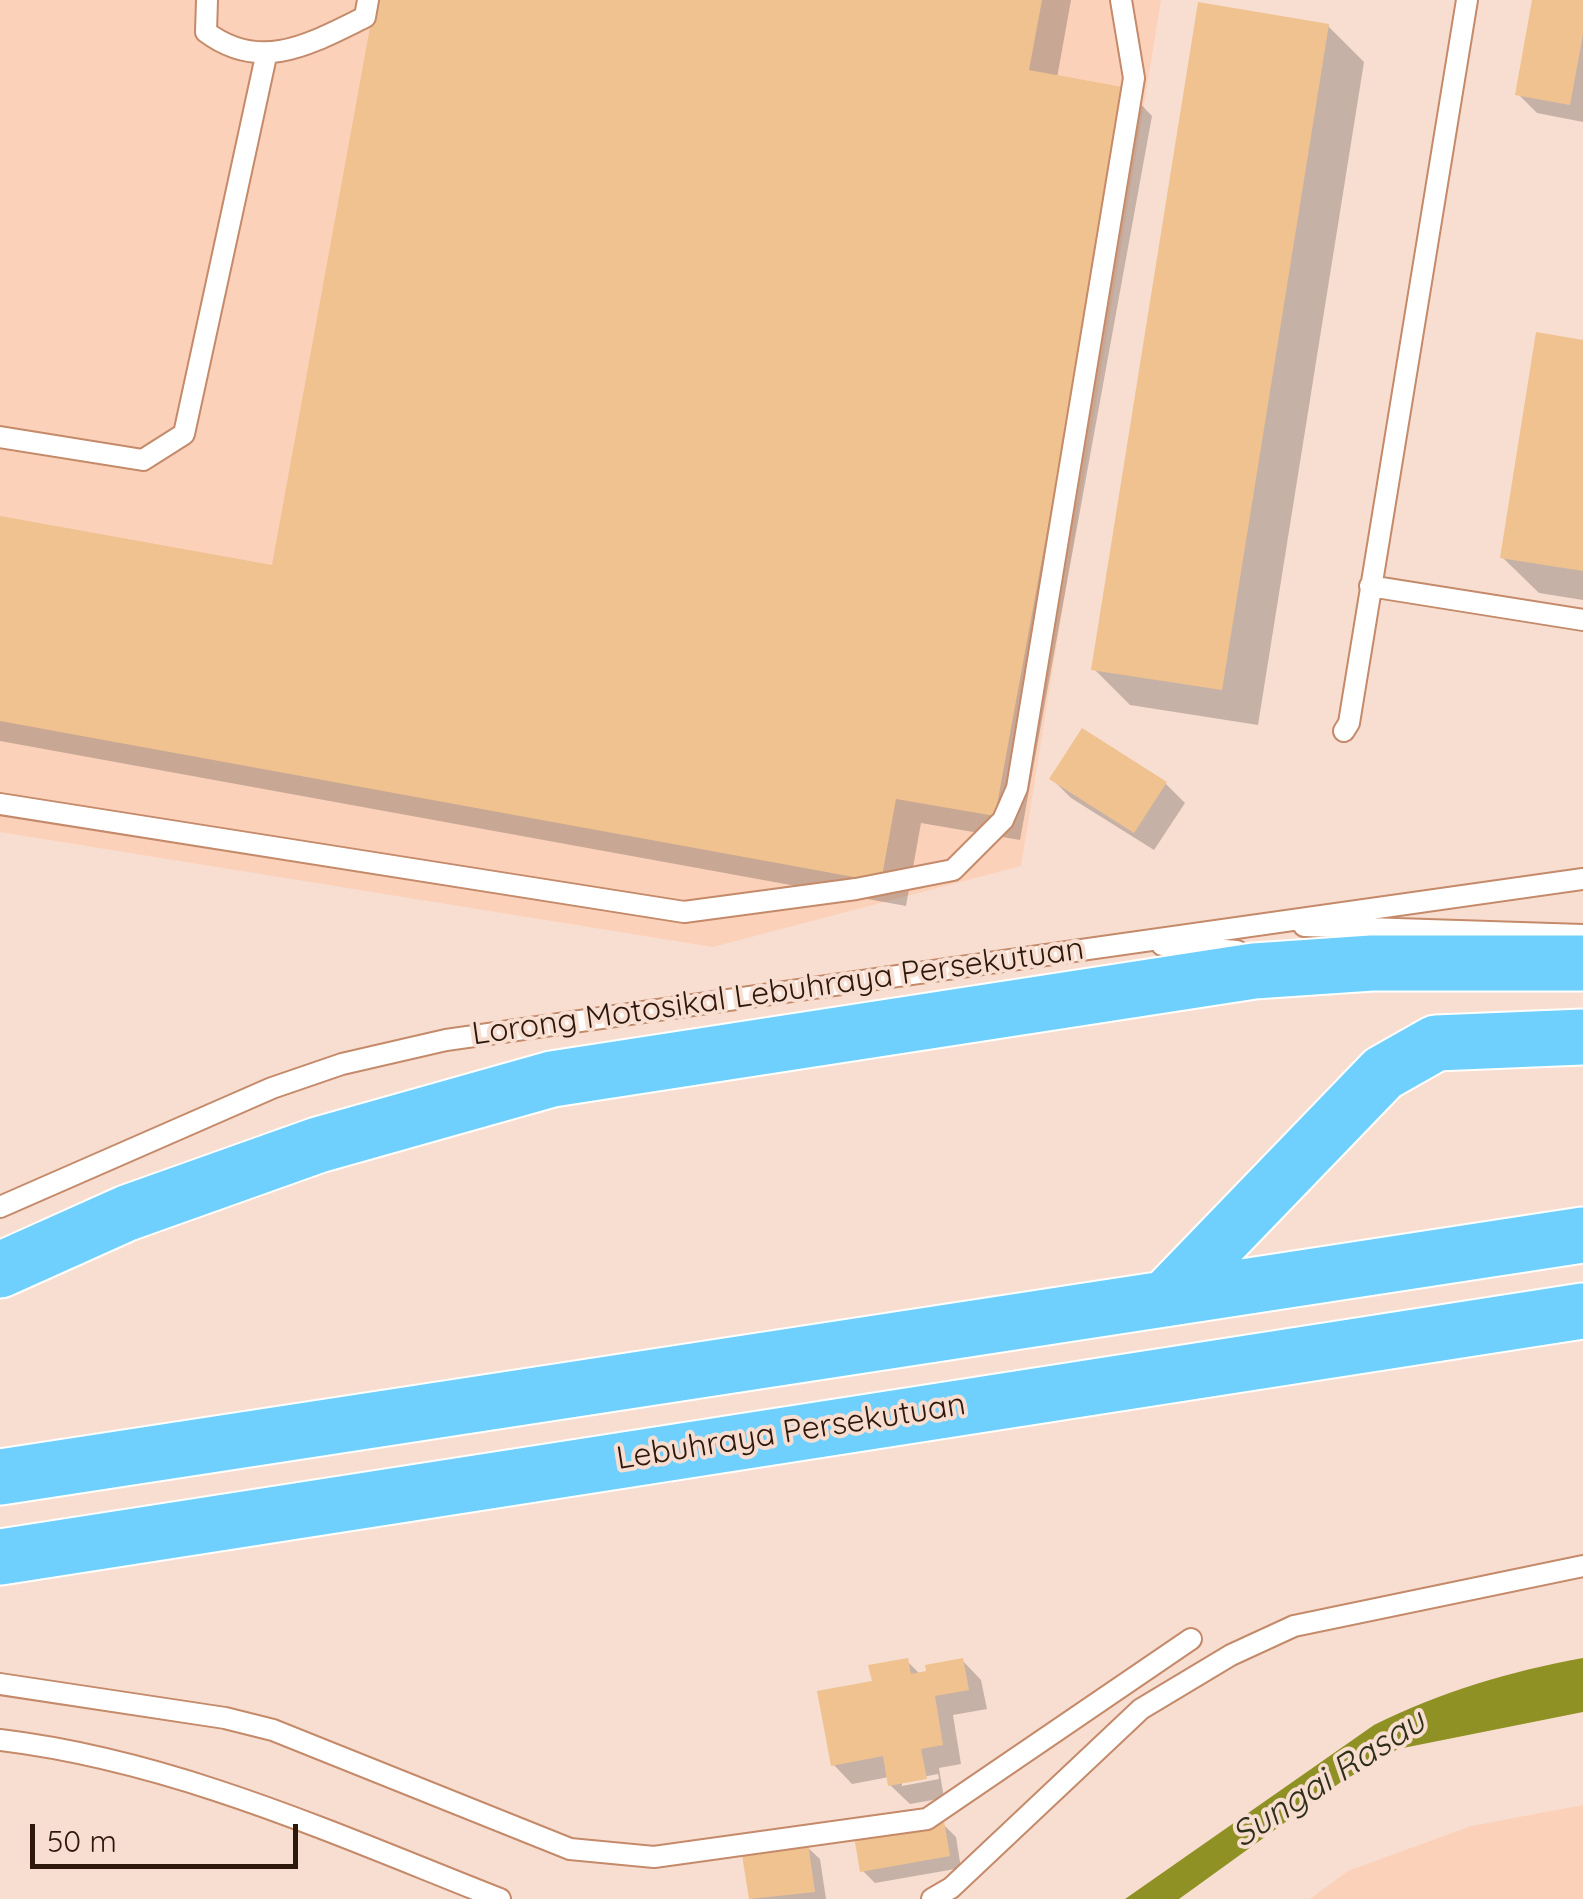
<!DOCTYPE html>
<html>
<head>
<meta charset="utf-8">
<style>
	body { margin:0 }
	#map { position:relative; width:1583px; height:1899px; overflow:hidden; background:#f8ded1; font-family:Quicksand,sans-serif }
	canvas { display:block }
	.scale { position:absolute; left:30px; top:1824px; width:268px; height:45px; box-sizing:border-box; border:5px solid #2e180b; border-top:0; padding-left:12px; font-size:30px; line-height:35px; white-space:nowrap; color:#2e180b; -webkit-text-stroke:8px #f8ded1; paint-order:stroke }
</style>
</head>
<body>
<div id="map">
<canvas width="1583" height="1899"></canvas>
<div class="scale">50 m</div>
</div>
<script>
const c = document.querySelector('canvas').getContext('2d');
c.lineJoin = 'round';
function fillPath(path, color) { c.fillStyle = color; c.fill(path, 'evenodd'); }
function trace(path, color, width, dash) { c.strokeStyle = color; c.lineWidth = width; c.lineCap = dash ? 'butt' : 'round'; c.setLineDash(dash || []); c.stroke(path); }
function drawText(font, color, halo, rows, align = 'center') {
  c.font = font + ' Quicksand,sans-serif'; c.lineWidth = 8; c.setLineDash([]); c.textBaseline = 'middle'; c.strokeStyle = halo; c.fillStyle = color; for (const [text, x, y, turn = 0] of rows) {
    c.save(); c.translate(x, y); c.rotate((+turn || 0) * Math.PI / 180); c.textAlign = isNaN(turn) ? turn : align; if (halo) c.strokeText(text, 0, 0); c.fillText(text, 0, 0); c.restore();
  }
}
fillPath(new Path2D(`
	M0,0H1161L1021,866L713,947L0,832Z
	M1583,1805V1899H1310L1348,1871L1471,1826Z`), '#fbd1ba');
fillPath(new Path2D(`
	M1583,1658V1712L1398,1749L1341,1782L1179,1899H1125L1374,1725C1440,1692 1511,1671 1583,1658Z`), '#909125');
fillPath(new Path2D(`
	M378,0H1071L1057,78L1127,90L1152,116L1020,840L921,823L906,906L0,741V518L274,568Z
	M1535,0H1583V122L1537,113L1518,94Z
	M1328,26L1364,62L1258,725L1130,705L1094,669Z
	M1583,342V600L1539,593L1502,557Z
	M1052,779L1166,784L1185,803L1154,850L1071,798Z
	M962,1660L981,1680L987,1709L953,1715L961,1764L939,1768L944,1798L910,1804L890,1785L889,1777L852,1784L833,1764L875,1683L907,1661L921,1675ZM938,1774L939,1779L902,1786V1781Z
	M943,1824L956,1837L961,1868L875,1883L862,1870Z
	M807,1847L820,1859L826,1899H752L745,1857Z`), '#0003');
fillPath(new Path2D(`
	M375,0H1042L1029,70L1128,88L995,816L896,799L881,882L0,721V516L272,565Z
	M1532,0H1583V34L1570,105L1515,95Z
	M1198,2L1329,24L1222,690L1091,670Z
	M1536,332L1583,340V571L1500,558Z
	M1082,728L1167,782L1134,833L1049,779Z
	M908,1658L911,1674L926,1671L925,1665L963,1658L969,1690L935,1696L943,1745L921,1749L927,1779L888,1786L883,1756L831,1766L817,1691L872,1681L868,1665Z
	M944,1821L950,1856L860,1872L854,1836Z
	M808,1844L815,1892L749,1899L742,1855Z`), '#efc28f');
const lane = new Path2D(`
	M207,0L206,32C261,73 310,44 365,17L368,0
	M0,437L143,460L184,434L266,56
	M1370,586L1583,620
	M1344,731L1349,723L1467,0
	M0,804L684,912L856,889L953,870L1003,820L1017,788L1134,78L1121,0
	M1304,926L1583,935
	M1162,945L1237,951
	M0,1207L272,1088L342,1064L446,1040L1583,879
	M0,1684L225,1718L273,1730L570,1849L654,1857L927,1819L1191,1639
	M0,1740C175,1761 337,1835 500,1899
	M932,1899L951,1888L1141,1709L1231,1655L1294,1626L1583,1566`);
const highway = new Path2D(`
	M0,1270L127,1213L318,1145L552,1079L1254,971L1372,963H1583
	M1165,1299L1383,1073L1436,1043L1583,1037
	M0,1477L1583,1235
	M0,1557L1583,1311`);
trace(lane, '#c48a6a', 24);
trace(highway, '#fff', 59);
trace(lane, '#fff', 20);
trace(highway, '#6fd0fd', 55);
drawText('32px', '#2e180b', '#f8ded1', [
	["Lorong Motosikal Lebuhraya Persekutuan",778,992,-8],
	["Lebuhraya Persekutuan",791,1432,-9]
]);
drawText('italic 35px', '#2e2f19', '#f8ded1', [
	["Sungai Rasau",1329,1779,-33]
]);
</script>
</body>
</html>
